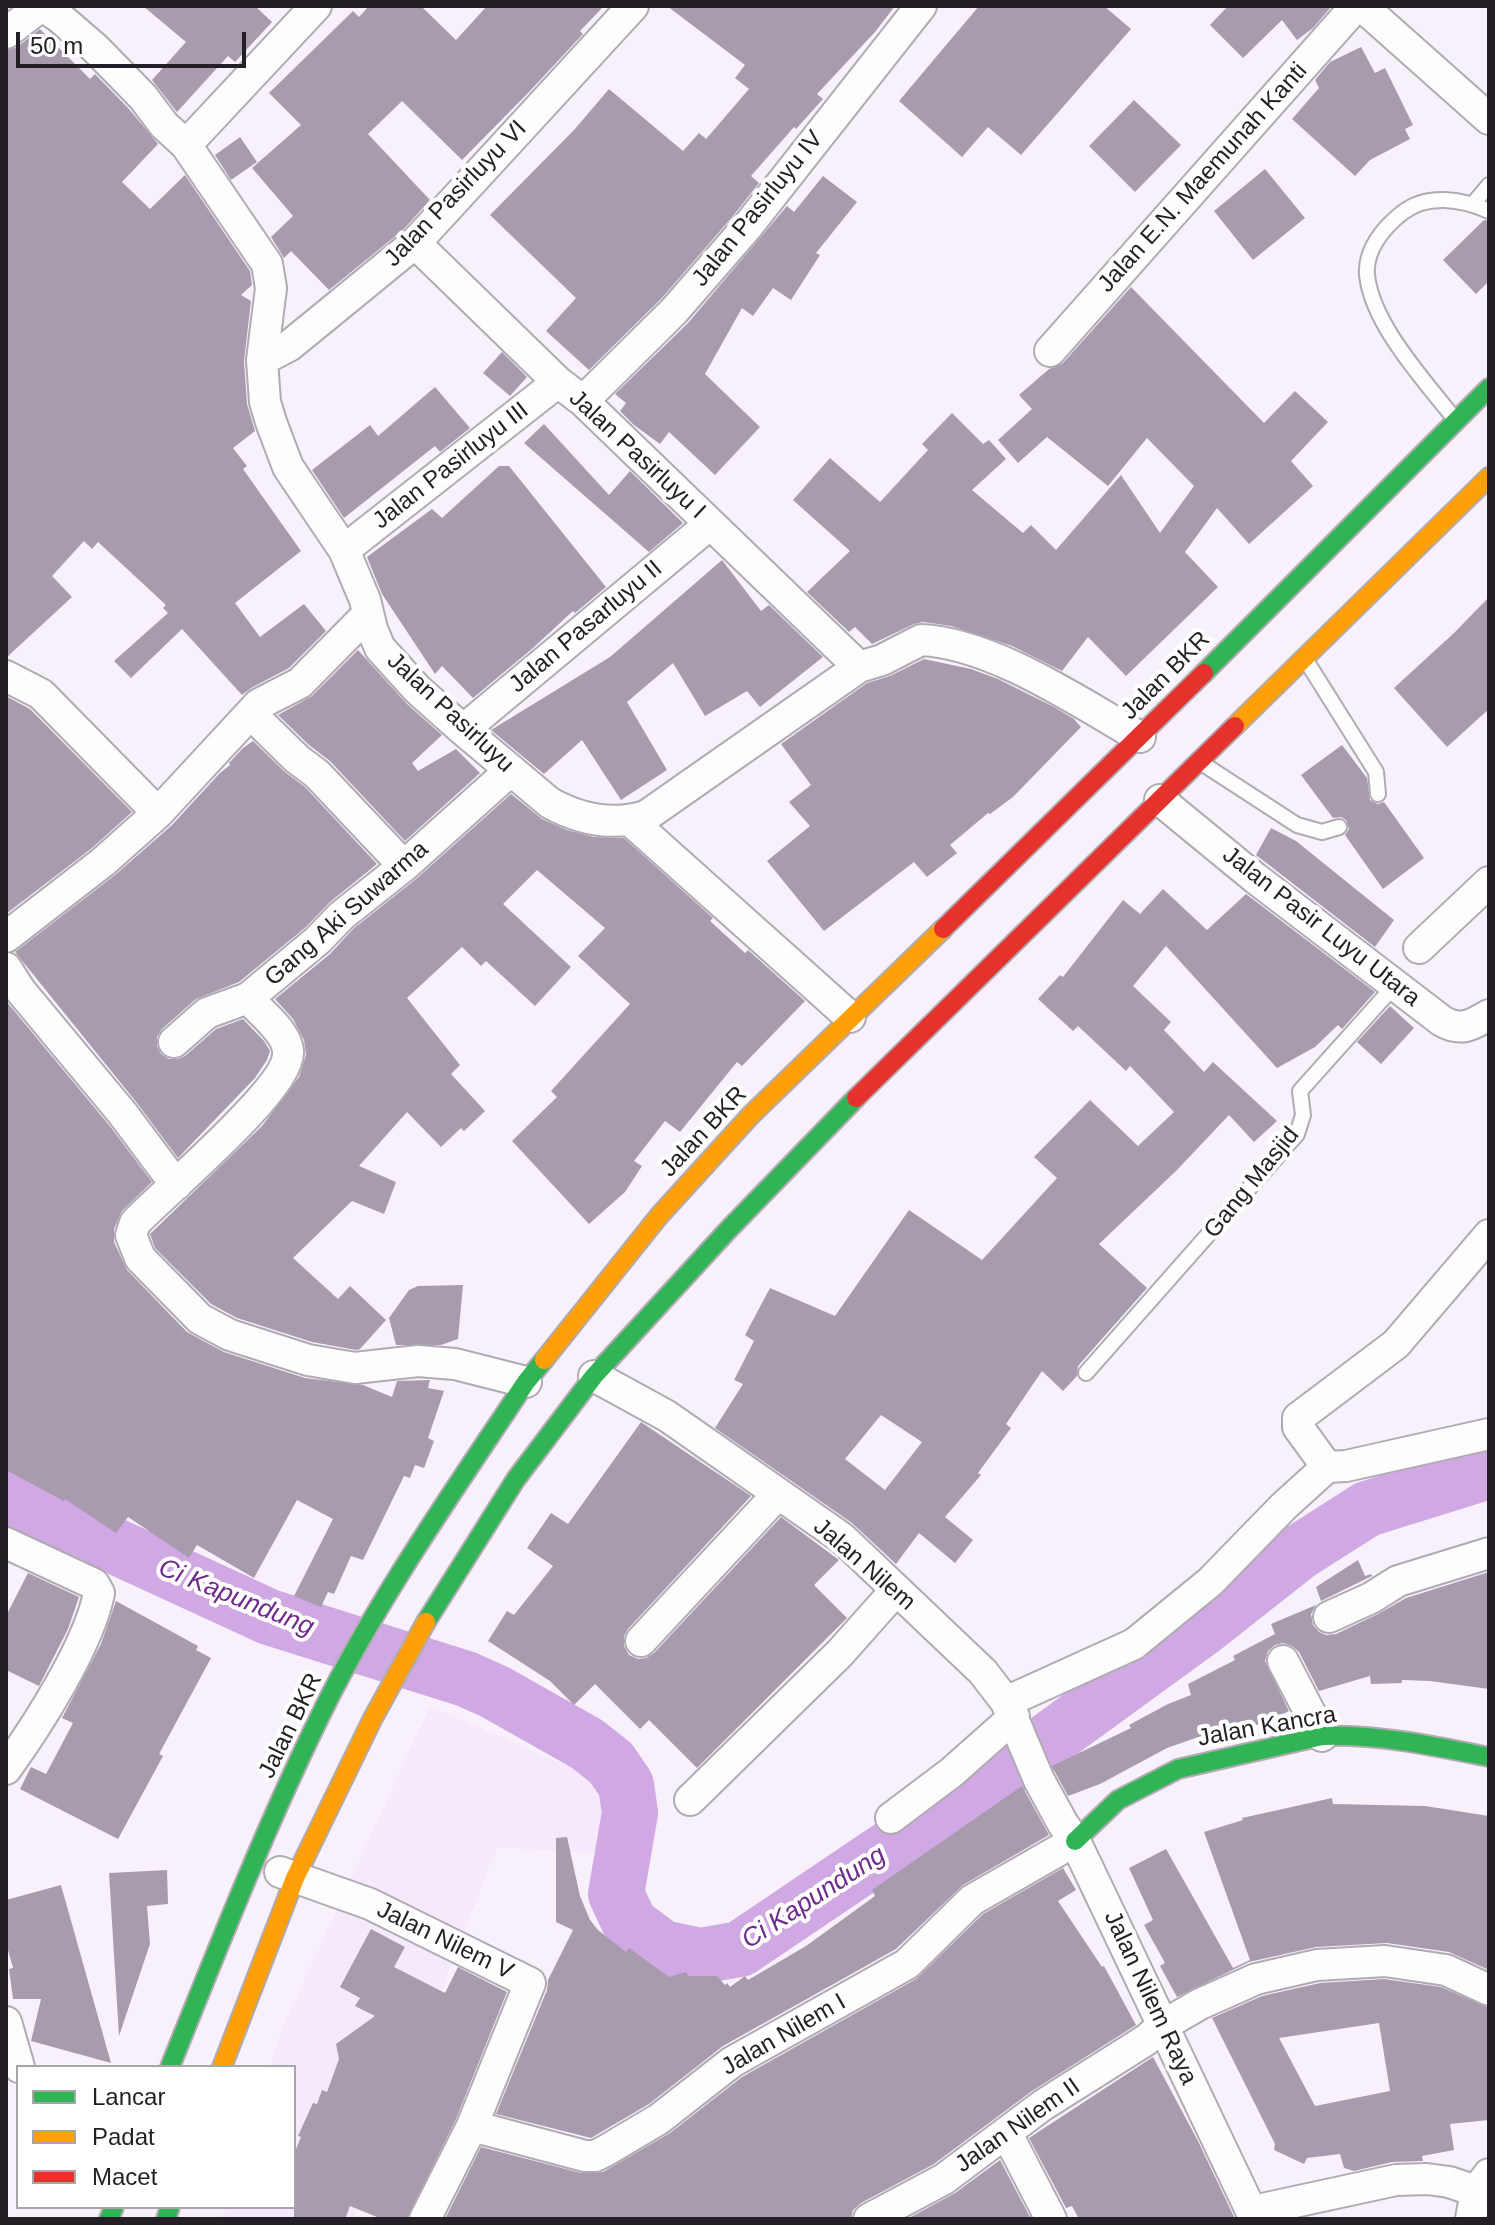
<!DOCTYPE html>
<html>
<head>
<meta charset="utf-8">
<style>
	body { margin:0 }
	#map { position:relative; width:1495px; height:2225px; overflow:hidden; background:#f8f1fb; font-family:Arial,sans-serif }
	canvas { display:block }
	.frame { position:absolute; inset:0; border:8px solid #241f26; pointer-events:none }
	.legend { position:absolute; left:16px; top:2065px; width:280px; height:144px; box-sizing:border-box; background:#fff; border:2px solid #a7a5a8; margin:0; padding:10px 14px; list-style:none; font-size:24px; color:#241f26 }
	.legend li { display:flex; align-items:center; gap:16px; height:40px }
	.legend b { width:40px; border:2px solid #a7a5a8 }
	.scale { position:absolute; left:16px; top:32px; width:230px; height:36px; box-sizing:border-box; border:4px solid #241f26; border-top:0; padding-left:10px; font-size:24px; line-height:28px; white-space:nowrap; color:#241f26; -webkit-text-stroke:6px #fff; paint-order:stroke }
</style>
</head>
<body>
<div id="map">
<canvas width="1495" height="2225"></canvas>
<div class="frame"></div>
<ul class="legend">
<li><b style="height:10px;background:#30b455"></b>Lancar</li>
<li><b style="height:10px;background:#ff9f0a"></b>Padat</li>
<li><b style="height:10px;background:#e5322d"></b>Macet</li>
</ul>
<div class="scale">50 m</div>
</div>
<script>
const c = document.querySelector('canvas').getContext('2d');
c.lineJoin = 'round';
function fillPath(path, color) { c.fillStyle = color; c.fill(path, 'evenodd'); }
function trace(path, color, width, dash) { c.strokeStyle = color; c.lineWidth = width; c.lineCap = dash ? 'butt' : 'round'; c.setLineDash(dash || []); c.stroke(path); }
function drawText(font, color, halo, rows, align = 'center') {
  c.font = font + ' Arial,sans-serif'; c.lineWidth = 8; c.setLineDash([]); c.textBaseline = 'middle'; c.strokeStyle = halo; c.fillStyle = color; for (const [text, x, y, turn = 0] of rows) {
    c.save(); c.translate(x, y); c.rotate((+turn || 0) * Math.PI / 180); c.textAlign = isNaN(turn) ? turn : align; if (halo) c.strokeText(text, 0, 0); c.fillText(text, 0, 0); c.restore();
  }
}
fillPath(new Path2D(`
	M430,1706L625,1791L593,1853L497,1847L353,2219H222L225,2207H294V2067H270L280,2034Z`), '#f5e9fb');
trace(new Path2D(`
	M6,1496L269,1617L466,1679L495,1692L587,1744L611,1763L626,1785L630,1813L616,1894L630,1924L662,1948L700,1956L740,1949L1035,1750L1204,1627L1298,1553L1367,1509L1489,1471`), '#d0a8e3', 56);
fillPath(new Path2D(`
	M143,6H255L272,22L235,62L228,56L177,112L152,80L186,42Z
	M369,6H421L456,40L487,6H604L580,31L583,34L529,92L462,160L402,101L368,134L430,200L403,230L329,290L291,251L284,258L271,237L293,216L252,168L301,125L269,93L353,11L359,17Z
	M667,6H895L875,32L817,94L823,99L796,129L794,127L751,176L759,183L733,216L661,299L589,370L546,331L576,298L490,215L574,130L609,89L683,151L699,133L706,139L749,89L735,78L745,65Z
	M979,6H1104L1131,29L1021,155L988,127L962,157L899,101Z
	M1228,6H1332L1313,28L1297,40L1282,20L1243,58L1210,25Z
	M40,29L90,79L95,74L129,109L158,144L122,182L150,209L185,175L250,271L252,285L241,295L251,301L244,361L247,404L255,431L233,448L247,466L243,469L301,551L235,603L260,637L304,604L326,631L289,668L251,688L242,695L182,629L131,678L114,661L168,613L163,608L166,605L98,542L92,549L84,541L52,576L72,597L6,658V51L17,47Z
	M1361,47L1375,73L1385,68L1413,125L1405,129L1410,139L1370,160L1355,176L1292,119L1319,88L1315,80L1330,62Z
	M1134,100L1181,145L1135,192L1089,146Z
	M240,137L257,162L231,180L215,155Z
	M1265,169L1305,218L1253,260L1214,211Z
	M823,176L857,202L816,253L820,255L791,300L773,288L753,316L742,308L705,374L760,427L715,475L669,432L660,444L634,425L620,411L626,403L615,394L688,323L787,206L794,212Z
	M1484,220L1489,221V281L1476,294L1443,260Z
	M1131,287L1264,423L1295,391L1328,422L1291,461L1313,486L1249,544L1217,508L1185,552L1218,587L1126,676L1088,637L1062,671L1012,646L951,626L923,622L914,624L872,644L855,627L849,632L807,592L850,551L793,500L830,458L880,502L928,450L922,444L952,413L983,444L989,440L1006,459L972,490L1023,533L1031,525L1056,550L1121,475L1160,533L1194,486L1147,438L1108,486L1047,437L1018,463L998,440L1032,409L1019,395L1049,369L1063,363Z
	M502,352L527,377L510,396L483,373Z
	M435,387L470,428L440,452L435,446L344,518L312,470L370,425L378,436Z
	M544,424L609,495L630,471L683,523L649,552L524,443Z
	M499,466H509L606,587L575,613L573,611L533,648L473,698L442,666L435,674L382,594L367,557L432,509L442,518Z
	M722,560L761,611L769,605L823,657L760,707L747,691L705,716L673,663L627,702L667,770L621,800L582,740L544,774L491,730L610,657Z
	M1489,597V709L1447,747L1394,688L1455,632Z
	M358,650L407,704L442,735L412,763L418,771L456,749L480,773L405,841L330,761L309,745L278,715L312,696Z
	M924,659L971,669L998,679L1054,707L1074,719L1081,727L1013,797L990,814L988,813L950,845L957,853L927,877L914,862L824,931L767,861L810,826L789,802L811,785L781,744L867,683L890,676Z
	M6,696L30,709L132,812L92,848L6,914Z
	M253,741L285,772L305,787L377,864L330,902L306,927L239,982L196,999L162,1029L157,1037V1046L161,1054L169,1059H178L185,1056L216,1029L243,1019L264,1041L270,1051L267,1060L255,1078L178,1158L137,1103L15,952L115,875L171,826L220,773L230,765L229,763L243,748Z
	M1342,745L1367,778L1370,800L1378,804L1384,802L1424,858L1383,889L1345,835L1349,829L1346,820L1341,817L1333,818L1301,775Z
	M511,794L542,819L567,830L594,837L624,838L713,918L710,921L745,953L748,950L805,1001L742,1066L737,1062L680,1132L665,1121L634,1161L642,1166L625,1192L589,1224L512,1141L557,1097L551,1091L630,1004L578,956L605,928L537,870L503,904L571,967L535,1006L486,961L481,966L462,947L407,998L460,1065L451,1074L485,1111L464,1131L461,1128L441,1147L407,1112L359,1166L396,1182L384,1214L352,1201L293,1258L338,1299L350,1286L386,1320L360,1349L356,1350L312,1342L237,1318L211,1304L155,1248L150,1234L262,1126L299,1077L306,1055L304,1040L293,1019L275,999L330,954L353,929L416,879Z
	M1271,828L1296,841L1394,920L1375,947L1256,855Z
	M1163,889L1207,930L1246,894L1375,992L1342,1029L1338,1025L1315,1047L1277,1068L1166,946L1133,986L1171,1022L1164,1030L1204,1072L1213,1062L1277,1121L1254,1142L1229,1115L1177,1170L1099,1244L1147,1288L1078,1366L1077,1376L1063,1391L1042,1371L1006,1424L1011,1428L978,1473L981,1475L945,1517L973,1540L955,1563L919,1533L896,1564L852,1523L715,1428L743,1384L734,1380L754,1341L745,1335L770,1288L835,1316L909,1210L982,1260L1057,1178L1034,1157L1090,1100L1138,1146L1174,1112L1130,1066L1126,1071L1078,1026L1073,1031L1038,999L1060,975L1063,977L1123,900L1140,914ZM881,1415L922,1442L885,1490L845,1459Z
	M6,1001L109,1125L152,1182L122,1211L114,1229V1242L127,1270L187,1332L224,1352L305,1378L363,1385L392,1397L397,1381L430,1380L428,1388L444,1391L428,1438L434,1441L424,1468L415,1465L410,1478L404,1476L363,1560L351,1556L334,1594L328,1592L321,1607L294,1596L333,1519L297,1500L254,1578L197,1545L189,1558L128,1517L116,1533L65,1499L64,1501L6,1470Z
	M1390,1006L1414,1028L1381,1064L1357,1042Z
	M463,1285L458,1339L441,1345H396L389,1318L409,1290L418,1286Z
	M641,1422L751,1496L628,1629L624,1636V1646L629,1655L638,1659L646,1658L654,1653L781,1517L839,1560L814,1585L847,1618L697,1768L649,1720L640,1729L595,1684L574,1705L550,1681L488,1641L507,1611L514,1615L553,1566L527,1548L551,1513L568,1524Z
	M1358,1560L1365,1576L1371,1574L1372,1576L1321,1601L1316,1587Z
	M1489,1572V1689L1430,1681L1402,1680V1683L1371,1684L1370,1676L1319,1691L1299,1652L1292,1646L1283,1643L1275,1645L1268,1651L1265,1661L1289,1711L1265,1723L1226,1732L1224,1728L1167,1748L1100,1784L1068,1796L1055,1772L1052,1766L1131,1728L1129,1725L1168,1704L1191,1695L1188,1684L1235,1660L1233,1656L1275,1634L1271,1624L1316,1605L1311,1614L1313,1625L1319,1632L1326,1635L1336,1634L1378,1614L1406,1598Z
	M28,1573L79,1597L68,1629L39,1686L6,1670V1616Z
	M116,1601L198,1646L196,1650L211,1658L159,1754L163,1756L118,1839L20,1789L31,1767L46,1774L73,1723L62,1718L101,1644Z
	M1022,1786L1049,1835L963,1885L896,1949L723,2046L649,2104L591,2138L496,2114L547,1990L548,1980L573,1930L556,1922V1838L567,1837L580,1896L590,1920L598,1930L626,1952L629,1948L669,1977L686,1972L688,1976H717L725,1985L727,1983L730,1987L745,1976L748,1980L806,1946L875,1896L872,1890Z
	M1332,1798L1333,1804L1425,1806L1489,1816V1970L1449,1952L1387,1943L1316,1947L1249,1962L1177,1997L1160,1966L1165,1963L1144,1925L1153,1920L1129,1868L1166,1849L1233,1968L1250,1960L1204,1832L1243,1820L1242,1818Z
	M1063,1868L1076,1890L1058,1901L1102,1967L1104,1966L1136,2025L1032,2091L934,2164L861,2203L853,2210L851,2219H445L481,2147L581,2173L603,2172L670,2133L742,2077L916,1979L983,1914Z
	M167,1870L168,1904L147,1906L150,1944L119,2036L109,1873Z
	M61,1885L111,2063L31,2041L41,1999H13L9,1969L13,1968L6,1943V1900Z
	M371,1929L405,1947L394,1967L445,1993L458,1967L507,1992L456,2119L407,2219H382L350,2206L345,2219H294V2154L301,2137L298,2136L313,2103L317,2104L322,2090L327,2092L339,2059L336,2044L375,2016L355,2006L360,1998L340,1987Z
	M1384,1979L1441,1987L1489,2008V2120L1450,2124L1454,2150L1422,2156L1423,2161L1392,2162L1354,2171L1344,2168L1340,2154L1307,2158L1304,2164L1274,2150L1275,2144L1212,2018L1262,1996L1320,1983ZM1379,2023L1390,2091L1315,2106L1279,2038Z
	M1153,2057L1198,2141L1235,2219H1079L1072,2206L1066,2208L1029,2138Z
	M1000,2160L1031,2219H907L955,2193Z`), '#a89bae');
const lane = new Path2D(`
	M1473,204L1489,185
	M1453,417C1424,380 1372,324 1367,275C1365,250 1383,228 1402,213C1427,193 1462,199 1489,211
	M1307,662L1376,772L1378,794
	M1203,764L1297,825L1322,832L1339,827
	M1086,1373L1297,1134L1303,1115L1300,1091L1395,985`);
const street = new Path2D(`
	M42,6L59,17L95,48L143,97L164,125L186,145L267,264L271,288L262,360L265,402L271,422L288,467L344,550L365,600L372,629L380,648L417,689L463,730L550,803C581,820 613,826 646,816L859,667L882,660L921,640C992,643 1079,702 1140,737
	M1362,6L1489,119
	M6,33L41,6
	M186,145L316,6
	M415,243L558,382L583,401L859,667
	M1050,351L1356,6
	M262,360L289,346L415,243L633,6
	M583,401L674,311L747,227L921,6
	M344,550L558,382
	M6,676L41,694L158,813
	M251,714L297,759L317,774L404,866
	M463,730L710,524
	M1160,800L1255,878L1442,1021C1461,1032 1472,1025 1489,1015
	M631,821L850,1017
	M6,937L103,862L158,813L259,704L300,683L368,614
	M1419,948L1489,882
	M6,968L20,990L123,1114L176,1185
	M248,998C260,1012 287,1032 288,1051C292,1087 163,1193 135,1223L131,1235L140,1258L200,1319L230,1335L308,1360L355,1368L418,1361L455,1364L526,1382
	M174,1042L207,1013L248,998L318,940L341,916L404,866L511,770
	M1489,1235L1396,1344L1298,1418V1427L1327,1467L1346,1466L1489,1434
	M594,1376L667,1416L842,1538L983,1672L1006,1702L1039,1780L1063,1824L1075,1841L1255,2219
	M6,1543L94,1584L99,1593C89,1645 37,1726 6,1769
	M1329,1617L1371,1598L1398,1581L1489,1553
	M641,1641L777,1495
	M1283,1661L1322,1736
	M1006,1702L1134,1644L1210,1582L1284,1506L1327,1467
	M690,1800L840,1653L896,1590
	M891,1818L952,1772L1014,1717
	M280,1872L370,1904L530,1983L472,2126L425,2219
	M6,2022L19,2067
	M472,2126L585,2156H595L605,2151L659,2119L732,2062L907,1964L972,1900L1075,1841
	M1007,2134L1051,2219
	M1253,2211L1396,2180L1427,2179L1449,2182L1476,2191
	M869,2219L944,2179L1043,2105L1146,2040L1162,2026L1200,2004L1256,1979L1317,1965L1385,1961L1446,1970L1489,1990
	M1471,2219L1476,2191L1489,2174`);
const fast = new Path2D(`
	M1204,673L1489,388
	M426,1622L516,1479L594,1376L729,1229L856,1098
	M1075,1841L1118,1800L1178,1769L1322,1736C1378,1734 1434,1746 1489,1757
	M170,2067C219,1945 267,1823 325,1706C382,1592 456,1488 526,1382L544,1360
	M109,2219L114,2207
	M166,2219L170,2207`);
const slow = new Path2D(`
	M1235,726L1489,477
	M544,1360L659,1216L751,1115L943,929
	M222,2067L295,1878L373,1718L426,1622`);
const jam = new Path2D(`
	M943,929L1204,673
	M856,1098L1235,726`);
trace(lane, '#b0abb2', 18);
trace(street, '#b0abb2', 34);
trace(fast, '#b0abb2', 22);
trace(slow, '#b0abb2', 22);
trace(jam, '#b0abb2', 22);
trace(lane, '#fefdfe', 14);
trace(street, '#fefdfe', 30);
trace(fast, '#30b455', 18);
trace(slow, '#ff9f0a', 18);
trace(jam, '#e5322d', 18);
drawText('24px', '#241f26', '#fff', [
	["Jalan E.N. Maemunah Kanti",1203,178,-48],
	["Jalan Pasirluyu VI",456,194,-46],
	["Jalan Pasirluyu IV",758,209,-51],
	["Jalan Pasirluyu I",637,455,43],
	["Jalan Pasirluyu III",451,466,-38],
	["Jalan Pasarluyu II",586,627,-40],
	["Jalan BKR",1166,676,-45],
	["Jalan Pasirluyu",450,713,43],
	["Gang Aki Suwarma",347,914,-41],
	["Jalan Pasir Luyu Utara",1321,927,38],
	["Jalan BKR",704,1132,-47],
	["Gang Masjid",1252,1183,-51],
	["Jalan Nilem",864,1565,41],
	["Jalan BKR",291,1726,-64],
	["Jalan Kancra",1267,1727,-10],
	["Jalan Nilem V",445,1941,26],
	["Jalan Nilem Raya",1150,1998,65],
	["Jalan Nilem I",784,2035,-30],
	["Jalan Nilem II",1018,2126,-35]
]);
drawText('italic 26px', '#6e2b8a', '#fff', [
	["Ci Kapundung",236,1598,22],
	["Ci Kapundung",814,1898,-33]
]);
</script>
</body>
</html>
